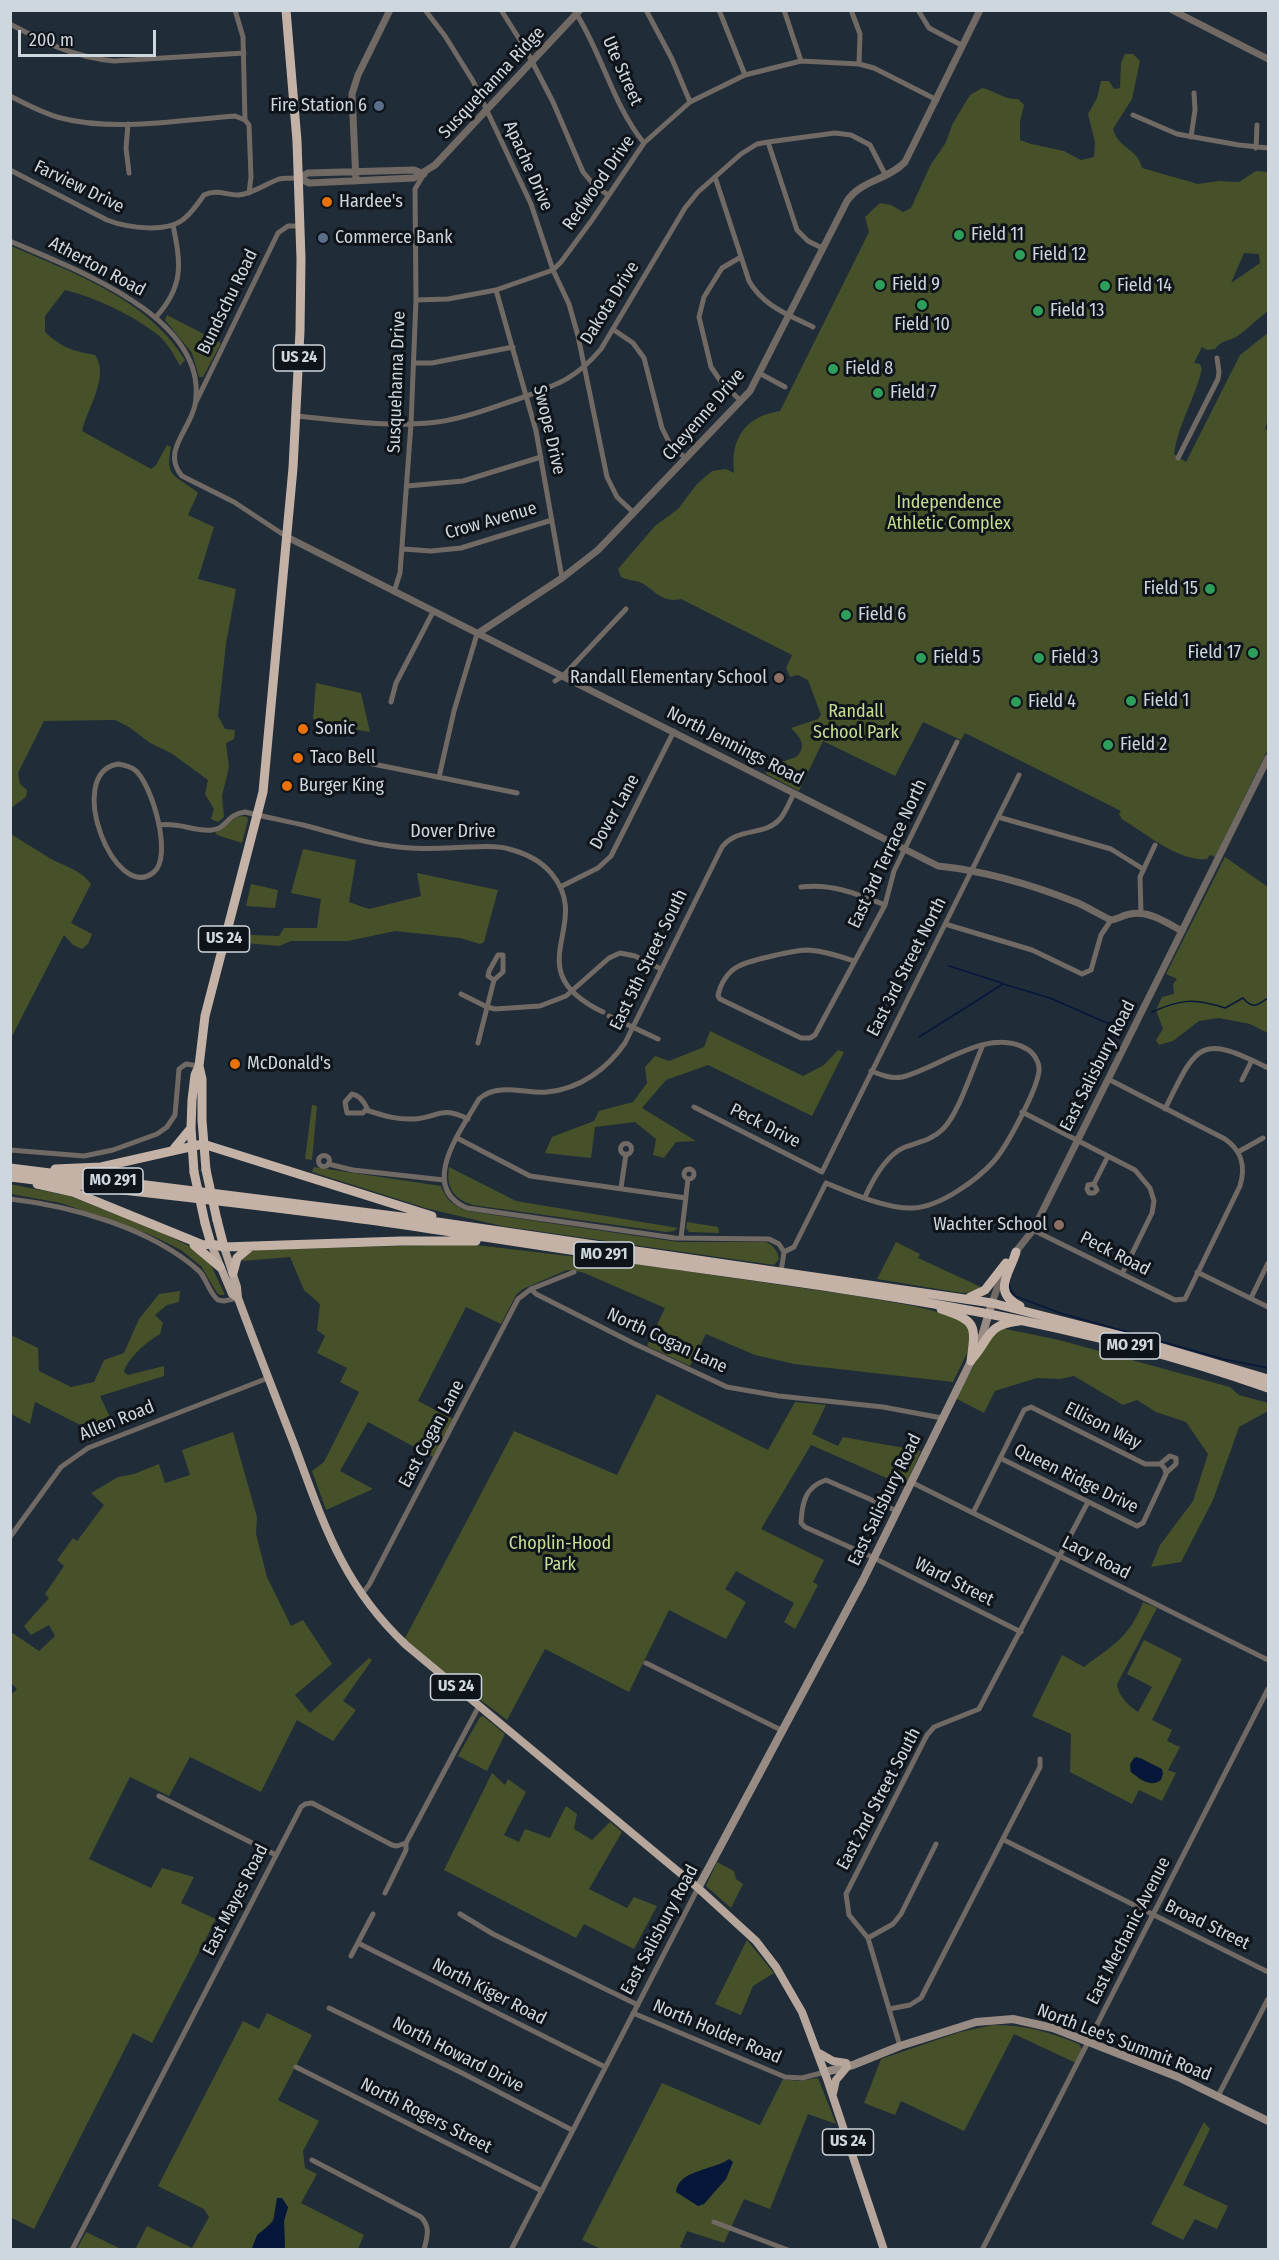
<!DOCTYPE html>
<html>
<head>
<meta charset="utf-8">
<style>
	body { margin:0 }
	#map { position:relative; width:1279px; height:2260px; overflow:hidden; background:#202c38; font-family:"Fira Sans Condensed",sans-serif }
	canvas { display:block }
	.frame { position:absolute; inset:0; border:12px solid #ced6de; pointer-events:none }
	.scale { position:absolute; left:18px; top:30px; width:138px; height:27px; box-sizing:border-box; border:3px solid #ced6de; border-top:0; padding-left:8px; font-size:18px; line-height:21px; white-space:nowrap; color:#ced6de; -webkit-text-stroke:4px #0f141a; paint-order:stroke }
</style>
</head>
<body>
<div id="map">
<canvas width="1279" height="2260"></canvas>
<div class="frame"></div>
<div class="scale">200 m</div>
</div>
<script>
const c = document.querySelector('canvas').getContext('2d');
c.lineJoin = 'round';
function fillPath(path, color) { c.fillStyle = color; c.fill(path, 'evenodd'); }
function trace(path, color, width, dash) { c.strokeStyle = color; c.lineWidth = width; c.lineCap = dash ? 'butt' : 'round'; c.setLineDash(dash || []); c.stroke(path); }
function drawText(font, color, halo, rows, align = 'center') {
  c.font = font + ' "Fira Sans Condensed",sans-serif'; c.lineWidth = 6; c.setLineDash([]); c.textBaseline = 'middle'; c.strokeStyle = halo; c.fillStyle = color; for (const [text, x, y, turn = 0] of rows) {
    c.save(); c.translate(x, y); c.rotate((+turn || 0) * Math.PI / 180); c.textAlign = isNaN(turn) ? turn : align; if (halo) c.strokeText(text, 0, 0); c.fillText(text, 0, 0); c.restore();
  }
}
fillPath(new Path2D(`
	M1125,54H1133L1140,61L1132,99L1113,129C1119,150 1138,148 1142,168L1198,184L1219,181L1239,182L1256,171L1268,172V311C1258,318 1249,328 1239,335C1228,343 1224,338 1215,349L1207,350L1202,347L1194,363L1200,364L1202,369C1195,398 1178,425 1174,454L1186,462L1240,355L1268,333V418L1265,429L1268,431V749L1215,857L1210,855L1207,859C1179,862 1145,833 1122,819L1119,814L1121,811L965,733L961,740L923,722L895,776L823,741L799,791L766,774L767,767L796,757C808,746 800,737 791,728L818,719L821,715L808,680L798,675L790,677L786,668L792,655L681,599C664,603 657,593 645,585C639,580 629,581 621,577L618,569L655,526L678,509L697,484L712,471L726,469L734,473C730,438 746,416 780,411L869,232L865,217L880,203L891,205L903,212L911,208L931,164L945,144L953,123L970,95L982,88C996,91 1004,100 1018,99L1024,105L1020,121V140L1031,144L1064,151L1081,160L1094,157L1095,142L1088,114L1097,98L1101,81H1109L1114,89L1120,88L1121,63ZM1244,253L1259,254L1260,263L1231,283Z
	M11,246C73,273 148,299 185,360L180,366C174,355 168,343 158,335C135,316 94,297 65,290L45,316V332C62,348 73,351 95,355C110,376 87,409 82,431L151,469L156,465L167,445L171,447C164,479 177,475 198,493L188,515L214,527L198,579L236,589L226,644L218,716L225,729L235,730L234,739L226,743L229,767L222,796L224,817L218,822L211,819L214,809L205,794L208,780L171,753L150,743L129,727L115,720L44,721L18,773L20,784L27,790L26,797L11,808Z
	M167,315L221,343L203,377H199L192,353L165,320Z
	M316,683L361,693L370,732L336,726L313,719Z
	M241,816L247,817L248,820L242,843L217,835L215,832C226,828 231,818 241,816Z
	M11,834C24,842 38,851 51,859C66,867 81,870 91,884L71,923L92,934L88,944L82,949L73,945L64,935L11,1038Z
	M303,849L356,860L349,902L369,909L421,896L417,873L498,890L484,942L480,944L460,938L395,931L348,941H291L279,946L234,942L237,931L252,935L279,936L284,928H317L321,899L291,893Z
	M1225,857L1268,887V1033L1250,1024L1219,1018L1199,1021L1173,1041L1159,1045L1156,1040L1163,1029L1156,1010L1162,997L1174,994L1173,984L1177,979L1166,974Z
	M251,884L278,890L275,908L246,906Z
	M710,1031L803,1076L824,1065L838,1050L844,1052L812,1116L708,1065L666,1080L642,1108L696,1141L676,1142L664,1158L653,1155L656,1139L635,1122L595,1127L591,1158L545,1153L552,1137L594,1121L599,1111L633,1102L647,1083L645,1067L655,1056L669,1061L704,1047Z
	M312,1105L317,1106L312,1160L305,1159Z
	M314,1167L441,1186C446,1200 454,1206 467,1211L678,1242H766C774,1246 777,1250 779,1259L774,1265L502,1226L429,1209L312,1172Z
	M449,1167L516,1201L678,1228L674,1231L666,1232L473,1205C453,1199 446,1187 449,1167Z
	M10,1184L70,1196L156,1230L189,1246L201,1254L211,1265L225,1295H220L217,1293L201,1266L181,1250L151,1235L61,1203L11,1194Z
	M687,1222L718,1227L719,1233L689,1232L686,1228Z
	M896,1242L920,1254L918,1258L981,1287L974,1292L962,1293L877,1279Z
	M467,1244L637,1264L857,1296L914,1306L961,1318L972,1331L969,1349L953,1382L794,1364L755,1355L706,1334L690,1366L647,1346L665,1308L582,1272L567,1270L523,1289L516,1295L501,1324L466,1307L418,1401L453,1419L433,1457L368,1422L340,1471L373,1489L326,1510L312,1471L324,1462L359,1392L340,1382L347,1368L317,1353L325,1336L317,1330L320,1304L304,1290L290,1257L242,1261L248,1252L256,1250Z
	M180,1291L179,1302L167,1305L155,1315L163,1323L160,1334C148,1341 127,1358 124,1372L128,1375L164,1366V1376L100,1396L116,1430L100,1435L35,1402L30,1424L11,1414V1335L38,1348L39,1371L71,1387L94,1382L104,1360L124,1353L139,1319L159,1294Z
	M1001,1328L1059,1340L1230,1387L1239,1395L1268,1403V1411L1239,1427L1213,1500L1181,1562L1151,1567L1160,1545L1193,1501L1208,1454L1186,1422L1156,1412L1137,1400L1123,1405L1074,1376L1060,1379L1037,1378L995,1391L984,1413L955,1398L991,1336Z
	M657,1394L768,1450L795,1402L826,1405L812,1434L838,1446L843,1437L921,1451L905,1486L811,1445L761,1529L824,1560L813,1582L818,1585L795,1629L784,1622L794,1603L736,1571L725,1589L746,1602L726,1639L669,1610L629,1692L545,1649L507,1720L403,1642L514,1431L617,1475Z
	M233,1432L257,1517L256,1534L267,1577L291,1626L303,1620L332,1664L295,1695L310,1713L369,1658L372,1660L343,1701L356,1710L333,1741L297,1720L261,1792L190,1757L169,1796L130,1777L89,1859L151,1888L162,1868L194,1877L181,1903L216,1919L152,2043L133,2033L34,2229L10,2217V1696L17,1689L11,1683V1632L39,1651L55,1636L49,1625L31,1635L24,1626L49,1598L45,1594L64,1566L57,1560L73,1538L77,1541L104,1505L91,1493L118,1477L134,1474L159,1464L165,1483L190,1475L182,1450Z
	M1143,1602L1157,1608L1117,1684C1118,1696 1129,1706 1138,1712L1152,1687L1127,1674L1144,1640L1182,1659L1152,1720L1172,1730L1167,1741L1180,1747L1168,1770L1176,1773L1162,1801L1139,1790L1132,1804L1070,1772L1071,1734L1032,1716L1062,1655L1084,1667C1113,1645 1130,1637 1143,1602ZM1141,1758L1161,1769L1142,1780L1131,1772L1130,1768Z
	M483,1716L505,1734L487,1771L458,1756L480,1717Z
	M492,1773L505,1785L508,1779L526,1792L504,1835L519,1842L525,1829L550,1838L566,1806L577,1814L574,1829L592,1840L610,1822L622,1832L589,1889L627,1908L634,1897L657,1906L634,1949L584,1924L576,1938L444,1870Z
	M717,1862L734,1871L736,1879L743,1884L731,1908L706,1886Z
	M747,1940L774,1973L753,1986L741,2015L715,2004Z
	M267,2013L312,2035L278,2100L319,2121L303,2151L305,2168L317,2174L301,2203L364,2235L358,2249H285L284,2221L288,2207L276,2205C278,2227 256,2229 252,2249L135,2250L147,2226L192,2248L209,2217L204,2209L158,2186L243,2021L259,2029Z
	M993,2025C1025,2025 1050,2032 1079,2044L1082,2049L1076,2063L1014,2034L964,2131L901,2101L895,2115L864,2103L881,2059L960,2032Z
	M818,2078L836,2124L808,2114L770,2209L744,2199L724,2243L687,2231L680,2247L686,2249H601L582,2240L662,2083L760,2125L783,2079L798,2081Z
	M1204,2122L1210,2129L1183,2185L1228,2206L1217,2229L1195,2219L1183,2240L1151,2224Z
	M86,2232L121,2249H77Z`), '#465129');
fillPath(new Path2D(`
	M1137,1757L1162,1769L1163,1774L1161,1780C1150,1788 1140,1779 1131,1772L1130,1764L1134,1758Z
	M729,2159L733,2162L726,2179L704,2204L698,2206L676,2192C678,2170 714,2170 729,2159Z
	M277,2198H282L288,2207L284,2221L285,2249H252L257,2235L273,2222Z`), '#07173a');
trace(new Path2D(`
	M949,966L1002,983
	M1152,1012C1181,999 1195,998 1225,1008L1243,998C1253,1010 1258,1005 1268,998
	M919,1037L1003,984L1050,998L1107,1023L1128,1019
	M1009,1283L1010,1289L1015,1296L1060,1313L1223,1359L1268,1368`), '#07173a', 1.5);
trace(new Path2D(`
	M235,10L243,37L245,120L249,125L251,177L249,193
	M425,10L445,36L473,81L531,204L553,270L569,304L578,336L607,477L617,497L634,513
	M501,10L525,48L553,102L583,172L594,185L608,195
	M574,10C602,52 612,104 644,143
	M646,10L672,59L690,102
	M719,10L745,75
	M784,10L801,61
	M851,10L860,34L859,64
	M918,10L929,28L963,46
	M10,24C46,43 73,57 114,61L244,53
	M10,96C26,104 44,114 61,118C114,132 181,120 235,116L245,120
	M1133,115L1177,134L1239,145L1268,148
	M128,124L126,148L129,173
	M1191,137L1195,110L1194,93
	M768,142L797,230L808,241L822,248
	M1256,148L1257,125
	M10,170L107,220C128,228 169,234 186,217C193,211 199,202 204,195C217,189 226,195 238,195C253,194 265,184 279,179C286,178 292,178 299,178
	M715,177L749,281C763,306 789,315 813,327
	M10,241C73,269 211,317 195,405C190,430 161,452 182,476L234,502L287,537
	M496,290L536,431L562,578
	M416,300L448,299L496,290L553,270L561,262L592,220L644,143L690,102L745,75L801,61L859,64L874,68L937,100
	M156,317C184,286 181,264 173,225
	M614,330L633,343L644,358L662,428L669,442L686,459
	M414,363H432L513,347
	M759,373L785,387
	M741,401L722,383L711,367L699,317L704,297L722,268L741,257
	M196,402L278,233L288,226H300
	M296,416C342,420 391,428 437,422C466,418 493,407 521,398C556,385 576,379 601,349L685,208L698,192L741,154L757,144L768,142L835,133L851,135L870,145L886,176
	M1178,458L1218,379L1219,372L1217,358
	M407,486L463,481L541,457
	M403,549L431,551L461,548L552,520
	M394,592L400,573L411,424L416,300L415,189L424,174
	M555,681L563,676L626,609
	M391,702L396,683L433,612
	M368,763L517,793
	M118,764C124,765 130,766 135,770C152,784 173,856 154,872C115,905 63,773 118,764Z
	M439,777L454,711L477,634
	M998,817L1111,849L1143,869
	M159,825C179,822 195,832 212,830C227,829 226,814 245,812C265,817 286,821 307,826C335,833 362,843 391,846C416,850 442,848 468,847C481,847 496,845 509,849C524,853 541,861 551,873C596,925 514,969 603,1012
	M560,887L598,868L611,856L674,731
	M801,887C832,883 857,894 885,905
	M1141,913L1140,877L1155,845
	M945,924L1032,950L1082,974L1091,970L1101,935L1111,920
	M498,955H503V972L494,980L488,976L489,971Z
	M854,961C839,956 824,951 808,950C795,950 751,960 739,966C728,971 720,984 718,996L720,999L801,1038H810L815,1035L885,905L894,871L957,742
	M461,994L487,1007L495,1009L540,1006L566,996L609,958L620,953L635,956L661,969
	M609,1016L658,1039
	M478,1043L494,980
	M1242,1080L1252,1060
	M352,1094C360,1095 364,1102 367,1108L363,1113H347L345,1102Z
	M694,1107L822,1172
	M1165,1109C1197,1044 1199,1033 1268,1068
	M366,1110C382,1115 396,1120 413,1119C439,1118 439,1105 468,1119
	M1022,1112L1135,1170L1150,1188L1154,1201L1152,1213L1122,1274
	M457,1138L530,1176L686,1198
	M620.5 1149a5.5 5.5 0 1 1 11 0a5.5 5.5 0 1 1-11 0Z
	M10,1150L84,1156L113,1150L157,1134L167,1127L175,1115L179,1069L186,1064L199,1066
	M1238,1152L1263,1138
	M318.5 1161a5.5 5.5 0 1 1 11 0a5.5 5.5 0 1 1-11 0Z
	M328,1164L353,1170L444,1180
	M684 1174a5 5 0 1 1 10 0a5 5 0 1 1-10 0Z
	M822,1172L1019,775
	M826,1183C850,1193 887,1209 913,1208C940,1207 977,1180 994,1161C1007,1146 1037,1090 1039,1071C1040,1063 1034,1053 1027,1049C988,1026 939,1068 902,1077C891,1079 881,1075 871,1071
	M1094,1184L1088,1185L1087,1189L1089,1193H1094L1097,1190L1094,1184L1108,1156
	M621,1188L626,1154
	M865,1197C873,1179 886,1155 905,1147C919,1142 932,1140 943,1129C959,1113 973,1067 983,1045
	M10,1199C72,1206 150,1228 198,1270C207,1278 208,1292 218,1300L224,1301L238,1298
	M1033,1230L1175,1300L1185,1299L1240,1186C1246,1166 1242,1151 1225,1139L1108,1079
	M681,1238L688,1179
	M784,1252L779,1244L769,1239L675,1238L467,1208C417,1187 462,1129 479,1099C498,1082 525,1094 547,1092C580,1089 607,1069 625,1043L722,847C739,826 764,837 780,819C786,812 790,801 794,793
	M781,1272L784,1252L794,1247L826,1183
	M1197,1272L1268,1307
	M531,1289L536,1294L633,1343L727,1387L779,1396L883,1407L942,1418
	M1251,1298L1268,1263
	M1160,1464L1170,1456L1176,1458V1464L1166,1473
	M911,1482L1268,1660
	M897,1511L826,1480C805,1487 802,1503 801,1523L805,1527L874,1558L1021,1632
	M973,1513L1024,1410L1031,1407L1145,1464H1161L1165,1469L1166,1474L1143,1523L1137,1526L1000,1458
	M10,1537L61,1467L88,1448L268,1378
	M361,1595L369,1585L518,1299L531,1289L574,1272
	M646,1663L783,1731
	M159,1796L276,1855
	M1004,1840L1268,1972
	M385,1893L406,1850V1843
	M460,1914L493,1934L638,2005
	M868,1938L893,1924L901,1914L936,1844
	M358,1943L605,2067
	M351,1956L373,1914
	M329,2008L462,2073L572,2130
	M889,2009L910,2005L921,1998L1040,1767V1759
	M633,2013L785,2077L802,2078L825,2072
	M900,2046L868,1938L849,1915L846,1894L927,1735L934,1727L979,1709L1088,1502
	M296,2067L542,2191
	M1218,2096L1268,1999
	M312,2160L421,2217C431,2228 427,2236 424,2250
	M714,2222L788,2250
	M72,2250L301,1807L305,1804L312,1803L392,1845L397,1846L406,1843L479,1706
	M511,2250L698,1888
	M982,2250L1268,1689`), '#716964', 5);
trace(new Path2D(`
	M1172,10L1268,59
	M299,178L309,183L414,178L435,165L580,10
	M299,178L308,173L414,170L424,174
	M356,181L352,94L358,75L390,10
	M287,537L938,866C986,871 1033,885 1078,903C1089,908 1100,915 1111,920C1118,919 1124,915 1130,914C1149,910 1167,923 1182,931
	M477,634L562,578L598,550L750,391L847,201C861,180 888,180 905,162L980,10
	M1014,1254L1033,1230L1268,758
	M992,1303L1003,1271`), '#716964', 7);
trace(new Path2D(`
	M979,1346L992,1303
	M698,1888L863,1580L973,1357
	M825,2072L853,2065L900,2046L976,2022L1013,2019L1053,2028L1178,2077L1268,2121`), '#988b83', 8);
trace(new Path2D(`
	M211,1244L232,1294L238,1298
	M224,1247L237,1287L238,1298C256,1347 275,1395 294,1444C323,1522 342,1585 406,1645L698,1888L756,1941L776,1967L802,2012L827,2079L884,2250
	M819,2053L833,2061L846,2063
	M833,2093L836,2080L847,2067`), '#b6a69c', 8);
trace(new Path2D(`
	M199,1066L202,1079V1120L206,1170
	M172,1151L191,1128
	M10,1168L410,1218L992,1303L1122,1336L1268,1379
	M55,1169L101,1167L203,1144L432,1216
	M194,1172L191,1128L192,1100L195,1075L199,1066L205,1016L263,792L293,468L300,331L301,259L297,141L286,10
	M10,1177C144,1193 279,1206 412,1226C492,1238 573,1251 653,1262C861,1291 1069,1317 1268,1388
	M37,1184L73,1192L203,1245L211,1244L224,1247L401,1241H476
	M217,1220L224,1247
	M205,1223L211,1244
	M194,1245L220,1267
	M1016,1252C1010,1273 991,1292 1020,1306
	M233,1273L237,1258L250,1247
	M970,1297L985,1290L1006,1263
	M941,1309C977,1321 976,1325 971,1361
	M972,1359C991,1337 986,1325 1019,1321`), '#c4b2a7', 9);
trace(new Path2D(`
	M206,1170L217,1220
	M194,1172L205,1223`), '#c4b2a7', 9);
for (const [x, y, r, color] of [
	[379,106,6,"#5c6f8a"],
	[327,202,6,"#e8710a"],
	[959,235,6,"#2e9e5b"],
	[323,238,6,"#5c6f8a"],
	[1020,255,6,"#2e9e5b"],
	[880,285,6,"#2e9e5b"],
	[1105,286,6,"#2e9e5b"],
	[922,305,6,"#2e9e5b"],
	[1038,311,6,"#2e9e5b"],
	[833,369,6,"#2e9e5b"],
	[878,393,6,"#2e9e5b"],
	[1210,589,6,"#2e9e5b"],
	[846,615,6,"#2e9e5b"],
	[1253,653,6,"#2e9e5b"],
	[921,658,6,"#2e9e5b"],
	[1039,658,6,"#2e9e5b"],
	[779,678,6,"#8d6e63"],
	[1131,701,6,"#2e9e5b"],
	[1016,702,6,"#2e9e5b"],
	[303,729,6,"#e8710a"],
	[1108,745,6,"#2e9e5b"],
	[298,758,6,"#e8710a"],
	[287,786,6,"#e8710a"],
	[235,1064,6,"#e8710a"],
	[1059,1225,6,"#8d6e63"]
]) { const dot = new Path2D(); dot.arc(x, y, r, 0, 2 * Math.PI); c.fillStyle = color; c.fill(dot); trace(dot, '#0f141a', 2); }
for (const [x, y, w] of [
	[299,358,51],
	[224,939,51],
	[113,1181,60],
	[604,1255,60],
	[1130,1346,60],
	[456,1687,51],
	[848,2142,51]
]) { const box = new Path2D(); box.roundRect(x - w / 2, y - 13, w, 26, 4.5); c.fillStyle = '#0f141a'; c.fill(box); trace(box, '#ced6de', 1.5); }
drawText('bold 16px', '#ced6de', null, [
	["US 24",299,358],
	["US 24",224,939],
	["MO 291",113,1181],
	["MO 291",604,1255],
	["MO 291",1130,1346],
	["US 24",456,1687],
	["US 24",848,2142]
]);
drawText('18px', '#ced6de', '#0f141a', [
	["Ute Street",622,71,66],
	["Susquehanna Ridge",492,83,-47],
	["Apache Drive",528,166,66],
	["Redwood Drive",599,183,-55],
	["Farview Drive",79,187,26],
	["Atherton Road",97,267,28],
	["Bundschu Road",228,302,-64],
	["Dakota Drive",610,303,-58],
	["Susquehanna Drive",397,382,-88],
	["Cheyenne Drive",704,415,-49],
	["Swope Drive",549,430,77],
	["Crow Avenue",491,521,-16],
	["North Jennings Road",735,746,27],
	["Dover Lane",615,812,-61],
	["Dover Drive",453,832],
	["East 3rd Terrace North",888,854,-65],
	["East 5th Street South",649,960,-64],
	["East 3rd Street North",907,967,-63],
	["East Salisbury Road",1098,1066,-63],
	["Peck Drive",765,1126,27],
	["Peck Road",1115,1254,27],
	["North Cogan Lane",667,1341,25],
	["Allen Road",117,1421,-22],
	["Ellison Way",1103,1426,27],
	["East Cogan Lane",432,1434,-62],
	["Queen Ridge Drive",1076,1479,26],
	["East Salisbury Road",885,1500,-64],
	["Lacy Road",1096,1558,27],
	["Ward Street",954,1582,27],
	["East 2nd Street South",879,1799,-62],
	["East Mayes Road",236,1900,-63],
	["Broad Street",1207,1925,26],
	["East Salisbury Road",660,1930,-62],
	["East Mechanic Avenue",1129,1931,-63],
	["North Kiger Road",489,1992,27],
	["North Holder Road",717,2032,23],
	["North Lee's Summit Road",1124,2043,21],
	["North Howard Drive",458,2055,27],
	["North Rogers Street",426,2116,27]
]);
drawText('18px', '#ced6de', '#0f141a', [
	["Fire Station 6",367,106,"right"],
	["Hardee's",339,202],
	["Field 11",971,235],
	["Commerce Bank",335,238],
	["Field 12",1032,255],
	["Field 9",892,285],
	["Field 14",1117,286],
	["Field 13",1050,311],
	["Field 10",922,325,"center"],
	["Field 8",845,369],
	["Field 7",890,393],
	["Field 15",1198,589,"right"],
	["Field 6",858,615],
	["Field 17",1241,653,"right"],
	["Field 5",933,658],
	["Field 3",1051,658],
	["Randall Elementary School",767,678,"right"],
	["Field 1",1143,701],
	["Field 4",1028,702],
	["Sonic",315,729],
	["Field 2",1120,745],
	["Taco Bell",310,758],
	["Burger King",299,786],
	["McDonald's",247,1064],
	["Wachter School",1047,1225,"right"]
], 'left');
drawText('18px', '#c7dd91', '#0f141a', [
	["Independence",949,503],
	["Athletic Complex",949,524],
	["Randall",856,712],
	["School Park",856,733],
	["Choplin-Hood",560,1544],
	["Park",560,1565]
]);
</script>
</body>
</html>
